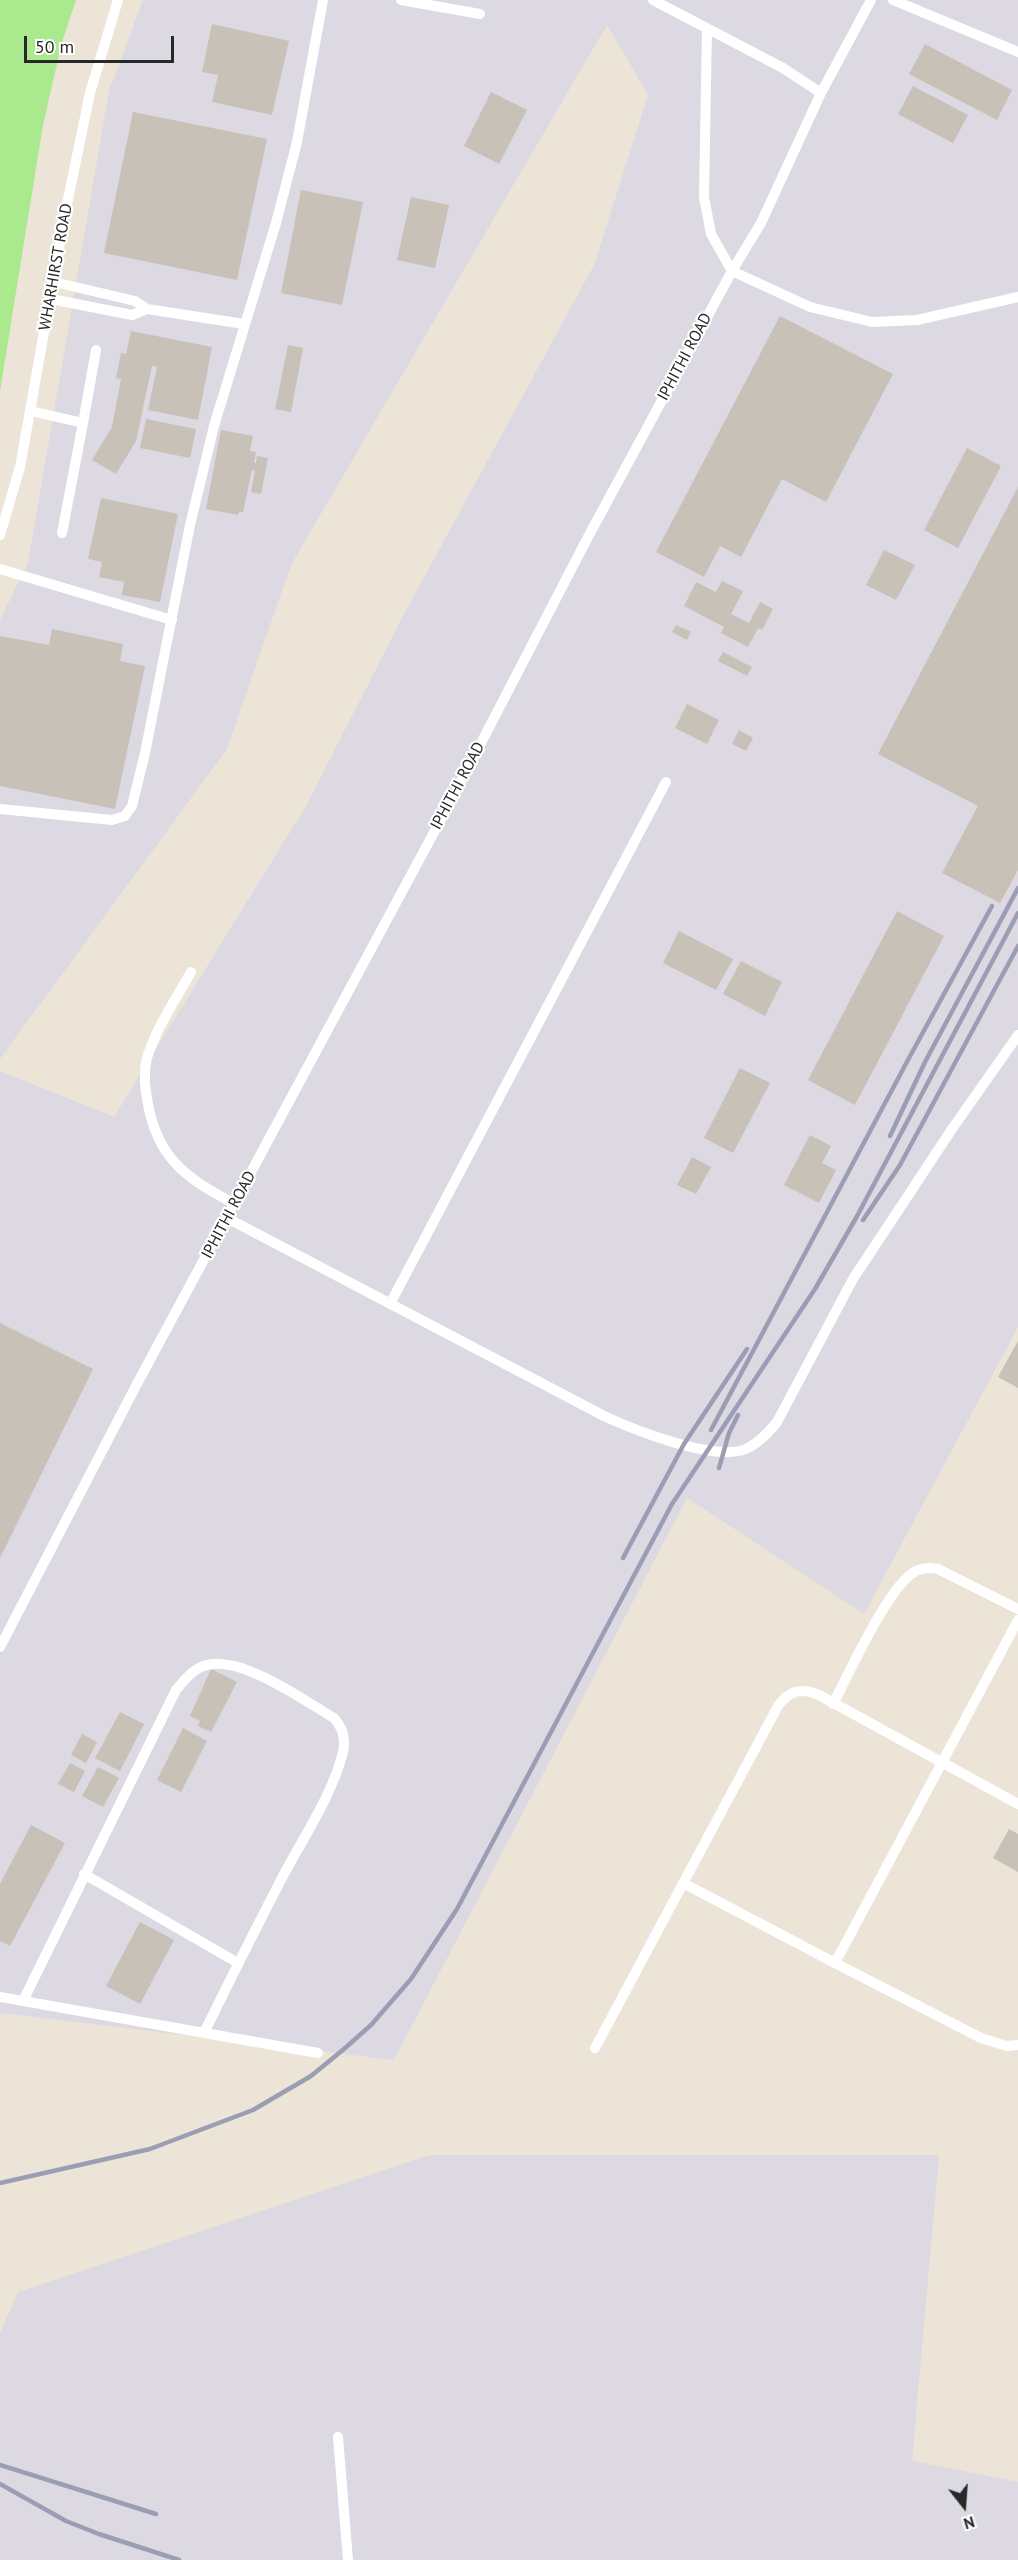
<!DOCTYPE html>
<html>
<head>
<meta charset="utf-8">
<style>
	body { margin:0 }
	#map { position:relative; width:1018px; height:2560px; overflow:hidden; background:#ece4d7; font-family:"PT Sans",sans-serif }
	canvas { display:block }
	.north { position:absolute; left:934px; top:2476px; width:60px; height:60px; -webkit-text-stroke:4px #fff; paint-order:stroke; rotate:163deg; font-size:16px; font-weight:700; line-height:24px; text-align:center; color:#282828 }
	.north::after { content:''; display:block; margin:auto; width:21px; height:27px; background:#282828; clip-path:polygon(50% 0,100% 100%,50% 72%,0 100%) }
	.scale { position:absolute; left:24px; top:36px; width:150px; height:27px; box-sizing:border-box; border:3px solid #282828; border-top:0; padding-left:8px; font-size:18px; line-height:21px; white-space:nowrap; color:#282828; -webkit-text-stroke:4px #fff; paint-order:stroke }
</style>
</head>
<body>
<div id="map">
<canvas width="1018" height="2560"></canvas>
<div class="north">N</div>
<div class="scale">50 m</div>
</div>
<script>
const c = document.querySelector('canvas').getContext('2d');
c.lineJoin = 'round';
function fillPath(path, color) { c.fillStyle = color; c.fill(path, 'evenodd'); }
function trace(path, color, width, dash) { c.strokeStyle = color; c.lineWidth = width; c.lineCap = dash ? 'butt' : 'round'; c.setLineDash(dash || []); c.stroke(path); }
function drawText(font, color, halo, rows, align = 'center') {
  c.font = font + ' "PT Sans",sans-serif'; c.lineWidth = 4.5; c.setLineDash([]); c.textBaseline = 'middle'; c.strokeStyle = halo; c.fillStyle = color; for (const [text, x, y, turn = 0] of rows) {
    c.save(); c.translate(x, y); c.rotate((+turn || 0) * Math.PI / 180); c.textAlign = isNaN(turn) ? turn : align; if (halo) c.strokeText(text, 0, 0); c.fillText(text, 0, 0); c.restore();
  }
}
fillPath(new Path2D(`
	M143,0H1018V1327L864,1614L687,1498L394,2060L0,2013V1071L114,1117L306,806L402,618L594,265L648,95L607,25L291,565L227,749L0,1059V620L28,563L109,91Z
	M429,2155H939L912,2461L1018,2482V2560H0V2334L18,2292Z`), '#dcd9e3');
fillPath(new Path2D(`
	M0,0H76L62,42L43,125L0,391Z`), '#aae98e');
fillPath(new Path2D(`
	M212,24L289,41L272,115L212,102L218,75L202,72Z
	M925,44L1012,90L997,120L909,74Z
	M913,86L968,115L953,143L898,114Z
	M491,92L527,110L499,164L464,146Z
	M133,112L267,139L237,280L104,253Z
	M301,190L363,202L342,305L281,293Z
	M411,197L449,205L435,268L397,260Z
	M780,316L893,374L826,502L782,479L741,557L720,546L704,577L656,552Z
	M131,331L212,347L198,420L148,410L157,367L152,366L136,441L116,474L92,460L112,427L121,379L116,378L121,353L126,354Z
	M288,345L303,348L291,412L275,409Z
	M146,419L196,429L190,458L140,448Z
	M221,430L253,436L250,451L256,452L254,463H256L257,456L268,458L261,494L251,492L255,471L252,470L243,512H239L238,515L206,509Z
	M967,448L1001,466L958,548L924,530Z
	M1018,487V870L1000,903L942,873L978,806L878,754Z
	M101,498L178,514L160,602L122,595L124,582L99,577L102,562L88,559Z
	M884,550L915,565L896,600L866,585Z
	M722,581L743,591L731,614L749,623L760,602L773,609L762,630L758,628L748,647L721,633L724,627L684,606L696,582L716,592Z
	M676,625L691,632L687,640L672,632Z
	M52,629L123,644L120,661L145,666L115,809L0,786V636L49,645Z
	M723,652L752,667L747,676L718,661Z
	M687,704L719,720L707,744L675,728Z
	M739,730L753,738L746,751L732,744Z
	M897,911L944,936L855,1105L808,1080Z
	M679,931L733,959L716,990L663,963Z
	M741,961L782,982L765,1016L723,994Z
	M740,1068L770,1083L733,1153L704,1138Z
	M810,1135L831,1146L822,1163L836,1170L819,1203L784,1185Z
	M692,1157L711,1167L696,1194L677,1185Z
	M0,1323L93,1369L0,1558Z
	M1018,1341V1388L998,1377Z
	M211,1669L237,1682L211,1732L198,1726L200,1721L190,1716Z
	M120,1712L144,1724L120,1771L95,1758Z
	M183,1728L207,1741L181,1792L157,1780Z
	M82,1734L97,1742L86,1763L71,1755Z
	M70,1763L85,1771L74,1792L58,1784Z
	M98,1767L119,1778L103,1807L82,1796Z
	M31,1825L65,1843L10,1946L0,1941V1884Z
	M1009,1829L1018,1834V1872L993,1858Z
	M140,1922L174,1940L140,2004L106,1986Z`), '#c7c1b8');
trace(new Path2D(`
	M401,0L480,14
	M893,0L1018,52
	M707,28L704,197L711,234L732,271L810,307L872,322L917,320L1018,297
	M821,93L871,0
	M54,282L135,301L147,309L244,324
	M51,299L132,315L147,309
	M31,411L83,423L62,533
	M83,423L96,350
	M0,535L20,467L66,209L90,93L118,0
	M0,569L172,620
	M0,809L112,820L125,816L132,806L145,753L190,525L214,426L276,223L297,142L323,0
	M191,972C176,999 156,1028 147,1058C143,1073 145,1089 148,1104C158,1160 188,1179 235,1204
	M227,1218L604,1416C634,1430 715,1462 746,1449C759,1443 768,1433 777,1422L853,1279L952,1129L1018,1035
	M390,1304L666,782
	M1018,1620L835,1963L981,2038L1007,2046L1018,2045
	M0,1647L138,1382L453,797L588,537L732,271L761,223L821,93L783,68L653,0
	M833,1704C849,1674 889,1584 916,1571C924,1567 930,1568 938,1569L1018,1609
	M84,1874L238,1963
	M683,1883L835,1963
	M0,1997L318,2053
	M23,2001L176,1690C183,1682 189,1673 199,1668C234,1649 303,1700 334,1718C343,1728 346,1739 343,1752C332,1796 304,1836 283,1876C256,1928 230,1980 204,2033
	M595,2048L778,1706C789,1691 801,1687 819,1695L1018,1804
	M338,2437L348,2560`), '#fff', 10);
trace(new Path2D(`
	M890,1136L925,1062L1018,888
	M863,1220L900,1165L1018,946
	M711,1430L909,1058L992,906
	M719,1468L729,1433L738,1415
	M623,1558L684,1444L747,1349
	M0,2183L150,2149L253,2110L311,2076L344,2049L371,2025L411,1979L457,1909L672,1504L815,1289L856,1218L1018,913
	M0,2465L156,2514
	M0,2484L66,2521L99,2534L179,2560`), '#9a9db4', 4.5);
drawText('16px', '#282828', '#fff', [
	["WHARHIRST ROAD",56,267,-80],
	["IPHITHI ROAD",685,357,-62],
	["IPHITHI ROAD",458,786,-62],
	["IPHITHI ROAD",229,1215,-62]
]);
</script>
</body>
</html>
